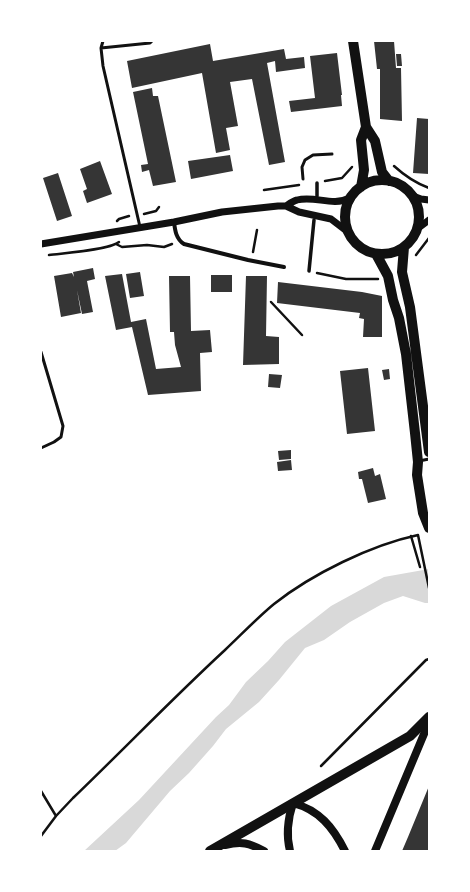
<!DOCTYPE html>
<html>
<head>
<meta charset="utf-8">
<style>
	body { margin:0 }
	#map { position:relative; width:470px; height:892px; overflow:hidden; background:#fff; font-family:"Asap Condensed",sans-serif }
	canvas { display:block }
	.frame { position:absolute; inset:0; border:42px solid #fff; pointer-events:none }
</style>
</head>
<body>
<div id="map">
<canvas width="470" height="892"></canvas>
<div class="frame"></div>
</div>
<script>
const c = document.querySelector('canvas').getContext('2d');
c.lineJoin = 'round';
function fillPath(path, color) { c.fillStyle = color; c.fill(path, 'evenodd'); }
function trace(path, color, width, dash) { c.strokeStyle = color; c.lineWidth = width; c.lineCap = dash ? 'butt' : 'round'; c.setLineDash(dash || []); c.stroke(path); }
fillPath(new Path2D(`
	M429,569V603H425L403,596L384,603L350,622L324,640L305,648L279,680L259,702L226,729L213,746L189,773L170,791L126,843L115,851H84L139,800L216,717L229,705L246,682L268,661L285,642L331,606L384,577Z`), '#d9d9d9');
fillPath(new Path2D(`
	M374,41H394L396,68H401L402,121L380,119V69H377Z
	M210,44L213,61L284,49L286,59L304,57L305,68L276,72L275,61L267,63L285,162L269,165L252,79L230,82L238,126L226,128L230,150L216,153L202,73L132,88L127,61Z
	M337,53L342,95H341L342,106L291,112L289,101L315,98L310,56Z
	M396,54H401L402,66H397Z
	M152,88L153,96H158L176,182L153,186L149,170L142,172L141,165L148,164L133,92Z
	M417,118L429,119V174L413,173Z
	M230,155L233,171L191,179L188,161Z
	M100,161L112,194L87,203L83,191L87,189L80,169Z
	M58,173L72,216L57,221L43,178Z
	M93,268L95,279L87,281L93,312L82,314L77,290L81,313L61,317L54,276L72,273L74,277L73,272Z
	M140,272L144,296L130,298L126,274Z
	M122,274L131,322L146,319L156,369L181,367L175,345L174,332H170L169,276H190L191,331L210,330L212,352L200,353L201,391L148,395L132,327L116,330L105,276Z
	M211,275H232V292H211Z
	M246,276H267L266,336L279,337V364L243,365Z
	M278,282L362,292L382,296V337H363L364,319L359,318L360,313L277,303Z
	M368,368L375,431L347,434L340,371Z
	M389,369L390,379L384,380L382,370Z
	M269,374L282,375L280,388L268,387Z
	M291,450V459L279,460L278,451Z
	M291,460L292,470L278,471L277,462Z
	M373,468L375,476L380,474L386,499L368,503L362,479H359L358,472Z
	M429,786V851H402L408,837Z`), '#353535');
trace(new Path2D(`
	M394,166C405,176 415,183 429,188
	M325,181L342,178L352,167
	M264,190L299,185
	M144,214L156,211L159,207
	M117,221L119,219L129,216
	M116,244L122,247L147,245L164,247L172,244
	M253,252L257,230
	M49,255C64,253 109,250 119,242
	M416,255L429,238
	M317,273L346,279H378
	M271,302L302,335
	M411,536L420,567
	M321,766L426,660L429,659
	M41,791L56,816
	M41,836L56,816L73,798C124,749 173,698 225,650C241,635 257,618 274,604C312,574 371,545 418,535L429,588`), '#111', 2.5);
trace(new Path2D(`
	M103,41L101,48L150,43L152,41
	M101,48L103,66L140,227
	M303,179L302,167L305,160L313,155L332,154
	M41,352L63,426L61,437L54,442L41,448
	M419,461L429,459`), '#111', 3);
trace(new Path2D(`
	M317,196V183
	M309,271L314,220`), '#111', 3.5);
trace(new Path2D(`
	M174,222C175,230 176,239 184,244L248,260L284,267`), '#111', 4);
trace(new Path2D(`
	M413,196L421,199L429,200
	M286,206C289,204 293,201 297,200C315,195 332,207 350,198
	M417,229L429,220
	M41,244L174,222L222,212L278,206H286L299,212L331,219L348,232`), '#111', 7);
trace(new Path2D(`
	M225,845C242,841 249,843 264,851
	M290,851C286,835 288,818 293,803C319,810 333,827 345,851
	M375,851L429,722`), '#111', 8);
trace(new Path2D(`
	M353,41L366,127L375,141L382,172L389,181
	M345 217a37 37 0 1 1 74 0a37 37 0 1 1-74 0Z
	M361,187L364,170L361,140L366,127
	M404,247L402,272L410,307L429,452
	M376,254L388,276L393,300L399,318L406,354L415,433L418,462L417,475L423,513L429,528
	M210,851L410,736L429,717`), '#111', 10);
</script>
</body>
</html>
